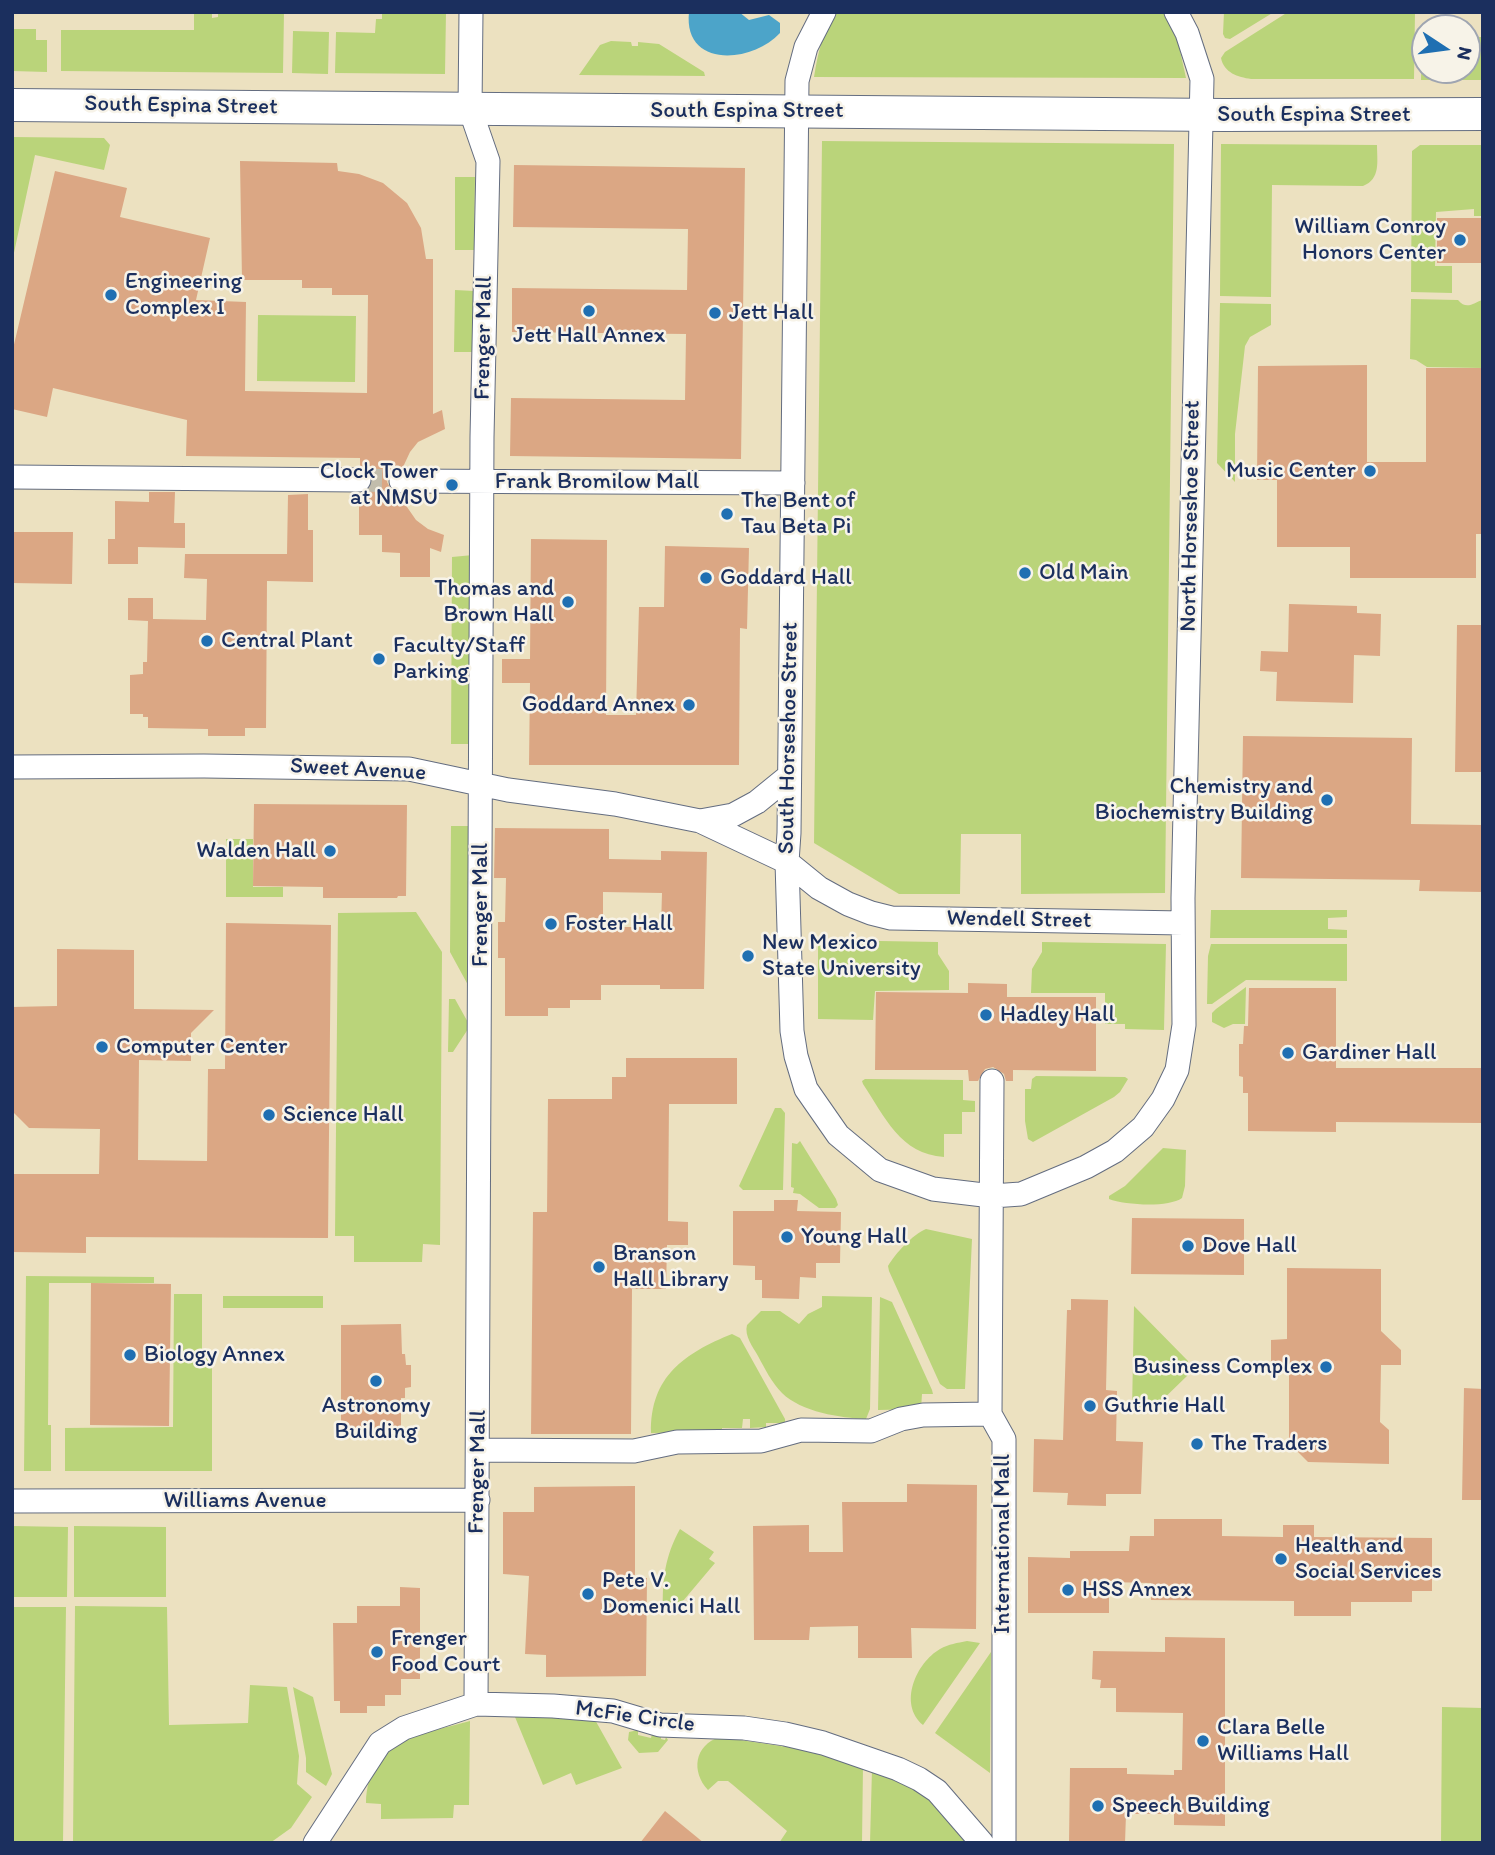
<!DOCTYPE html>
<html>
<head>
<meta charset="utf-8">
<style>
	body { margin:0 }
	#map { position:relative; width:1495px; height:1855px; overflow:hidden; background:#ece1c0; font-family:Itim,sans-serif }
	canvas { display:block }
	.frame { position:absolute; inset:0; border:14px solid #1b2f5e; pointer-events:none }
	.north { position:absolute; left:1411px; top:14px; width:70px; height:70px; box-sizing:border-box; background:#f7f3e8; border:2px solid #9fa5b1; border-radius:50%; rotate:103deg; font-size:19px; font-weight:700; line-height:28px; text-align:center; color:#1b2f5e }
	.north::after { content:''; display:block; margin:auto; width:24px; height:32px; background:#1f6fb2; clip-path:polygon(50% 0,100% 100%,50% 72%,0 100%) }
</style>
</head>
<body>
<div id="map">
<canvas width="1495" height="1855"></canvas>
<div class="frame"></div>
<div class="north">N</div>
</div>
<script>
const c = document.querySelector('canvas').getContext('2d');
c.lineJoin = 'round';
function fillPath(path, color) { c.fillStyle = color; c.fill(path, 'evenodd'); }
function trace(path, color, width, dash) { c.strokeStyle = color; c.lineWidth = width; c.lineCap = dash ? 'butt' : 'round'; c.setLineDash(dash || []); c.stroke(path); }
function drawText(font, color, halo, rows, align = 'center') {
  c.font = font + ' Itim,sans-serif'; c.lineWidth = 5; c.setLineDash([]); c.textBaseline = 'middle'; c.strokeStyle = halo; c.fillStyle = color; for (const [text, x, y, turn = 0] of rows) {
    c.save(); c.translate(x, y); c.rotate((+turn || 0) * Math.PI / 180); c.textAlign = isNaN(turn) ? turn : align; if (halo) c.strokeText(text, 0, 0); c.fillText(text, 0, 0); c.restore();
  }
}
fillPath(new Path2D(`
	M194,12H212V18L218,17V12H284L283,73L61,71V30H194Z
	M382,12H446L445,74L335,73L336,32L375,33L376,19H382Z
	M836,12H1164L1177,37L1186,78L814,77C818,53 822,33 836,12Z
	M1224,12H1274L1230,39L1225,38L1223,34Z
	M1288,12H1415L1414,79H1251C1238,77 1224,73 1221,58L1225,52Z
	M12,29H36V40H47V72L12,71Z
	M293,31L329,32L328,74L292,73Z
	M1422,37H1425V70H1467V37H1483V80H1421Z
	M611,41L631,42L632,46H638V42L659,44L704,72L705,76L579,75L600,45Z
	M12,137L104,138L110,145L104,170L35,155L12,262Z
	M822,141L1174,144L1165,893L1021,894V834H961L960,894H899L814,843Z
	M1221,144L1377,145C1377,161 1381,179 1363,186L1272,185L1271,297L1220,296Z
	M1420,145H1483V216H1474V209L1436,212L1435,266H1452V293L1411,292L1412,151Z
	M455,177H475L474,250H455Z
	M455,290L474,291L473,352H454Z
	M1411,299L1458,300C1467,311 1474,302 1483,300V368L1427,367L1416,360L1410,359Z
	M1220,303L1271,304V325L1250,337L1245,346L1235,434V482L1217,463Z
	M258,315L356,316L355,382L257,381Z
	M473,555L472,744H451L452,557Z
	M451,826H469L468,985L450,952Z
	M226,839H253V887H283V897H226Z
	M1211,910H1347V917L1328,918V929L1347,930V938H1210Z
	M416,912L442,952L440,1245L423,1244L422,1262H354V1236H335L338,913Z
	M822,940L938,942V954L949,971V990L875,991L873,1020L818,1019V943Z
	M1042,942L1166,944L1164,1030L1125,1029V1024H1105V993H1031L1032,969L1042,952Z
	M1211,944H1347V981L1246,980L1212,1004H1207L1208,956Z
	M1246,987L1245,1024H1233L1224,1028L1212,1022V1013L1216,1009Z
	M449,999H455L470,1026L453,1052H448Z
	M1036,1076L1125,1077L1128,1079L1120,1092L1114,1097L1033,1142L1028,1139L1025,1121V1089H1031L1032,1079Z
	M865,1079L963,1080V1100L975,1101V1112H962V1134H944V1157C900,1154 885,1117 863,1084L862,1081Z
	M775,1108H781L785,1113L783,1190H743L739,1186Z
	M800,1141L836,1199L838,1205L835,1208H819L800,1194L793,1193L794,1188L791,1187L792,1143L797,1144Z
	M1163,1148L1186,1150L1185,1186L1182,1198C1168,1208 1125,1205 1109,1199V1196L1125,1186Z
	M926,1229L972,1239L965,1389H947L940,1384L889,1271L888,1266C896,1253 912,1235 926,1229Z
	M26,1276L154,1277V1283H49L48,1425H51V1471H24Z
	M174,1294H202V1358H212V1471H65V1428L173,1427Z
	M223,1296H323V1308H223Z
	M822,1296L872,1297L870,1409L866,1419C841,1418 801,1412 782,1393C772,1383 765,1369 758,1356C753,1347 744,1336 747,1325L761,1311H780L799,1324L808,1314L822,1307Z
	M880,1297L892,1302L932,1390L933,1394H922L921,1409L878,1410Z
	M1134,1306L1188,1361V1375L1151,1411L1132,1410Z
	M732,1334L740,1338L785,1419V1423H766V1427L750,1428V1419H743L742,1428H722V1432L651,1433C650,1376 685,1353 732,1334Z
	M12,1526L68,1527L67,1597H12Z
	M74,1526L166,1527V1597H74Z
	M680,1529L714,1552L709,1559L715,1563L683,1601L663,1611C662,1580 665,1556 680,1529Z
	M75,1606L167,1607L169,1725L248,1723L250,1685L287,1687L299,1756L297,1784L312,1797L291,1828L270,1843H73Z
	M12,1607H66L63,1843H12Z
	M967,1641L980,1643L923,1725C898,1704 916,1663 940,1649C949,1644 957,1643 967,1641Z
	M991,1652L990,1773L935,1733Z
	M293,1687L313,1697L332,1774L326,1786L306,1772V1758Z
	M1442,1707L1483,1708V1843H1441Z
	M515,1717L594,1718L622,1768L576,1785L571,1773L543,1785Z
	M470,1721L469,1805H454L453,1818L381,1819V1804L366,1803C368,1739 420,1735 470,1721Z
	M638,1730V1735L651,1738L652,1734L661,1736V1739L665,1740L666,1737L668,1740L658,1752L639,1753L628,1740L629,1732Z
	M720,1737L794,1748L863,1766L862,1843H779L787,1831L733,1785L728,1781H718L708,1790C691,1772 694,1745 720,1737Z
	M872,1769L924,1793L971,1843H870Z`), '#bad47a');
fillPath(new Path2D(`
	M689,12H739L749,20L769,15L780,23V33C751,64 683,68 689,12Z`), '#4ca4c9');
fillPath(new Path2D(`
	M240,161L337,163L338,171L359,174L383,183L407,203L421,228L426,259H433V414L442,410L445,429L418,442L410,452L403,467L394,469L389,475L387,482L393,493L402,495L407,507L416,520L428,529L444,535L441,552L430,548V577H400V553L382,552V535H359V494L366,492L373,481L371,473L360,466V458L186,456L187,420L53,388L47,417L12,409V353L55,171L127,188L120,217L210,238L196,300L246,302L245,391L367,393L368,295H332V288H302V280H242Z
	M514,165L745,168L741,459L510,456L511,398L685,400L686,334L512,332V288L687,290L688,229L513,227Z
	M1437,218H1483V263H1437Z
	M1367,365V462H1426V368H1483V534H1476V578H1350V547H1277V480H1257L1258,366Z
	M149,492H175L174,523H185V548L138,547V564H108V539H115V501L149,502Z
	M308,494V530H313V582L267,581L266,728H245V736H208V729L148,728V717H143V714H130V675L143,674V662H147L148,621L128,620V598H153V619L206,620L207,579L184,578L185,554H287L288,495Z
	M12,532H73L72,584L12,583Z
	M531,539L607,540L606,715H636L639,607H664L665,546L749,548L747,629L740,628L739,765H529L530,683H502V659H530Z
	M1289,604L1357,606V613L1381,614L1380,656L1354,655L1353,703L1276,701L1277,672L1260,671L1261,651L1288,652Z
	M1457,625H1483V772H1455Z
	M1243,736L1412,738L1411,824L1483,825V892L1419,891L1420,880L1241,878Z
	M254,804L407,805L406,896H398L397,898H323V887L253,886Z
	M495,828L609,829V859L661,860V851L707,852L704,989H660V985H601V1000H570V1008H548V1016H505V958H498V922H505L506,878H494ZM603,892L662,893L661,927H603Z
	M226,923L331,925L328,1238L86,1237V1253L12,1252V1174H99L100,1129L29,1128L12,1111V1007L57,1006V949L134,950V1009L214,1010L191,1033V1061L139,1060L138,1160L207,1161L208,1069H225Z
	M968,983L1007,984V997H1096V1071L1013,1070V1081H1006L1004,1074L993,1067L985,1069L978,1081H969L968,1070H875L876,992L968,993Z
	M1249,988H1336V1068H1483V1123L1336,1122V1132L1248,1131V1093H1243V1077L1239,1076V1044H1243L1244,1026H1248Z
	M626,1058H737V1104H669L668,1221L688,1222V1245H667L666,1289H632L631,1434H531L533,1212H547L548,1099H612V1077H626Z
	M774,1200H798L797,1211L841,1212L840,1263H816V1278L800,1277L799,1299L762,1298V1280H755V1266L733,1265V1211H774Z
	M1132,1218L1244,1219V1275L1131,1274Z
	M1287,1268L1381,1269V1331L1401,1350V1365H1381L1380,1422L1389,1430V1464L1308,1462L1289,1443V1369H1271V1340L1287,1339Z
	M91,1283L171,1284L169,1426L90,1425Z
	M1071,1299L1108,1300L1106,1390L1117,1391L1116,1441L1143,1442L1141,1494H1106V1506L1067,1505L1068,1493L1033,1492L1034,1439L1063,1440L1067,1310H1071Z
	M401,1324L402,1354H405L406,1365H411V1387L405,1388V1398H401V1429L341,1430V1325Z
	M1464,1388L1483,1389V1500H1462Z
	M907,1484L977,1485L976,1629L911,1628L912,1658H858V1626L810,1627L809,1640H754L753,1526L809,1525V1552H843L842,1502H907Z
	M635,1486V1578H647L646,1676L546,1677V1655L525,1654L529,1576L503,1574V1512H534V1487Z
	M1154,1519H1222V1536L1283,1537V1525H1314V1537L1432,1538V1591H1412V1602H1351V1616H1294V1601L1151,1600V1583L1109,1582V1613H1028V1557L1070,1558V1551H1129L1130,1536H1154Z
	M400,1587L420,1588V1679H401V1695H385V1706H367V1713H340V1701H334L333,1623H357V1606H400Z
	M1165,1637L1225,1638V1826L1174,1825V1814H1126L1125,1843H1069L1070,1768H1127V1774L1174,1775V1770H1182L1183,1713L1116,1712V1688H1100L1101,1680L1092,1679L1093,1651L1165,1652Z
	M665,1811L704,1843H640Z`), '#dba784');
trace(new Path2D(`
	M359,480L401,481`), '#c2bdac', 23, [23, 11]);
const street = new Path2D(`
	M471,12L470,109L488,161L482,437L476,1704
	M824,12L806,47L797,81L789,833L787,862L792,1031L796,1056L806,1089L838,1135L880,1170L933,1189L992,1196L1021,1194L1086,1167L1115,1151L1143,1127L1163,1099L1177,1070L1184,1025L1183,898L1202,79L1187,33L1176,12
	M12,477L359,480
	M401,481L793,483
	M12,767L204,766L409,769L508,790L615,804L700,821L787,862L819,888L848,904L871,913L891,918L1183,923
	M700,821L733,815L757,802L789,776
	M992,1081L990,1414L1004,1439V1843
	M479,1450L634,1451L677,1442L761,1441L801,1430L871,1431L901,1419L923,1415L990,1414
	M12,1501L478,1500
	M315,1843L380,1743L404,1728L476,1704L553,1706L613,1711L660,1725L744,1728L785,1734L823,1743L898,1769L919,1779L937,1791L982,1843`);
const secondary = new Path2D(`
	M12,105L1224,115L1483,114`);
trace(street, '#646d80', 25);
trace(secondary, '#646d80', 34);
trace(street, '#fff', 23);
trace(secondary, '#fff', 32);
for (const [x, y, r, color] of [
	[1460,240,7,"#1f6fb2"],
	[111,295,7,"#1f6fb2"],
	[589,311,7,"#1f6fb2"],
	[715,313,7,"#1f6fb2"],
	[1370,471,7,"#1f6fb2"],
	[452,485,7,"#1f6fb2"],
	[727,514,7,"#1f6fb2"],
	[1025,573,7,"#1f6fb2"],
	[706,578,7,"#1f6fb2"],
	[568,602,7,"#1f6fb2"],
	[207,641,7,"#1f6fb2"],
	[379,659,7,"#1f6fb2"],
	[689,705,7,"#1f6fb2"],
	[1327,800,7,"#1f6fb2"],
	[330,851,7,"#1f6fb2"],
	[551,924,7,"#1f6fb2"],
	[748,956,7,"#1f6fb2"],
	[986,1015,7,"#1f6fb2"],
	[102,1047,7,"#1f6fb2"],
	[1288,1053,7,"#1f6fb2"],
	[269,1115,7,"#1f6fb2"],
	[787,1237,7,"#1f6fb2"],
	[1188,1246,7,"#1f6fb2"],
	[599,1267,7,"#1f6fb2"],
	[130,1355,7,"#1f6fb2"],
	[1326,1367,7,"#1f6fb2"],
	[376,1381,7,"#1f6fb2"],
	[1090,1406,7,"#1f6fb2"],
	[1197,1444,7,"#1f6fb2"],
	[1281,1559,7,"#1f6fb2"],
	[1068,1590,7,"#1f6fb2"],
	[588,1594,7,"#1f6fb2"],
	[377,1652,7,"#1f6fb2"],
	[1203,1741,7,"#1f6fb2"],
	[1098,1806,7,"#1f6fb2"]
]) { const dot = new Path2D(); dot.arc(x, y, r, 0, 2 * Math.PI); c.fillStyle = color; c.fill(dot); trace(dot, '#f7f3e8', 2.5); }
drawText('23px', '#1b2f5e', '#f7f3e8', [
	["South Espina Street",181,106,1],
	["South Espina Street",747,111],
	["South Espina Street",1314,115],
	["Frenger Mall",484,338,-89],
	["Frank Bromilow Mall",597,482],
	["North Horseshoe Street",1191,516,-89],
	["South Horseshoe Street",789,738,-89],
	["Sweet Avenue",358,770,3],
	["Frenger Mall",481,905,-90],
	["Wendell Street",1019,920,1],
	["Frenger Mall",478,1472,-89],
	["Williams Avenue",245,1501],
	["International Mall",1003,1544,-90],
	["McFie Circle",635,1717,8]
]);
drawText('23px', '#1b2f5e', '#f7f3e8', [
	["William Conroy",1446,227,"right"],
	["Honors Center",1446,253,"right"],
	["Engineering",125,282],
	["Complex I",125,308],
	["Jett Hall",729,313],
	["Jett Hall Annex",589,336,"center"],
	["Music Center",1356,471,"right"],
	["Clock Tower",438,472,"right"],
	["at NMSU",438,498,"right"],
	["The Bent of",741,501],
	["Tau Beta Pi",741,527],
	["Old Main",1039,573],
	["Goddard Hall",720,578],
	["Thomas and",554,589,"right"],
	["Brown Hall",554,615,"right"],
	["Central Plant",221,641],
	["Faculty/Staff",393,646],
	["Parking",393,672],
	["Goddard Annex",675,705,"right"],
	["Chemistry and",1313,787,"right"],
	["Biochemistry Building",1313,813,"right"],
	["Walden Hall",316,851,"right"],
	["Foster Hall",565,924],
	["New Mexico",762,943],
	["State University",762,969],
	["Hadley Hall",1000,1015],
	["Computer Center",116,1047],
	["Gardiner Hall",1302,1053],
	["Science Hall",283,1115],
	["Young Hall",801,1237],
	["Dove Hall",1202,1246],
	["Branson",613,1254],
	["Hall Library",613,1280],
	["Biology Annex",144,1355],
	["Business Complex",1312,1367,"right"],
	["Astronomy",376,1406,"center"],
	["Building",376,1432,"center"],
	["Guthrie Hall",1104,1406],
	["The Traders",1211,1444],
	["Health and",1295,1546],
	["Social Services",1295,1572],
	["Pete V.",602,1581],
	["Domenici Hall",602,1607],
	["HSS Annex",1082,1590],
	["Frenger",391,1639],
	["Food Court",391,1665],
	["Clara Belle",1217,1728],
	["Williams Hall",1217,1754],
	["Speech Building",1112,1806]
], 'left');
</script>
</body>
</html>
